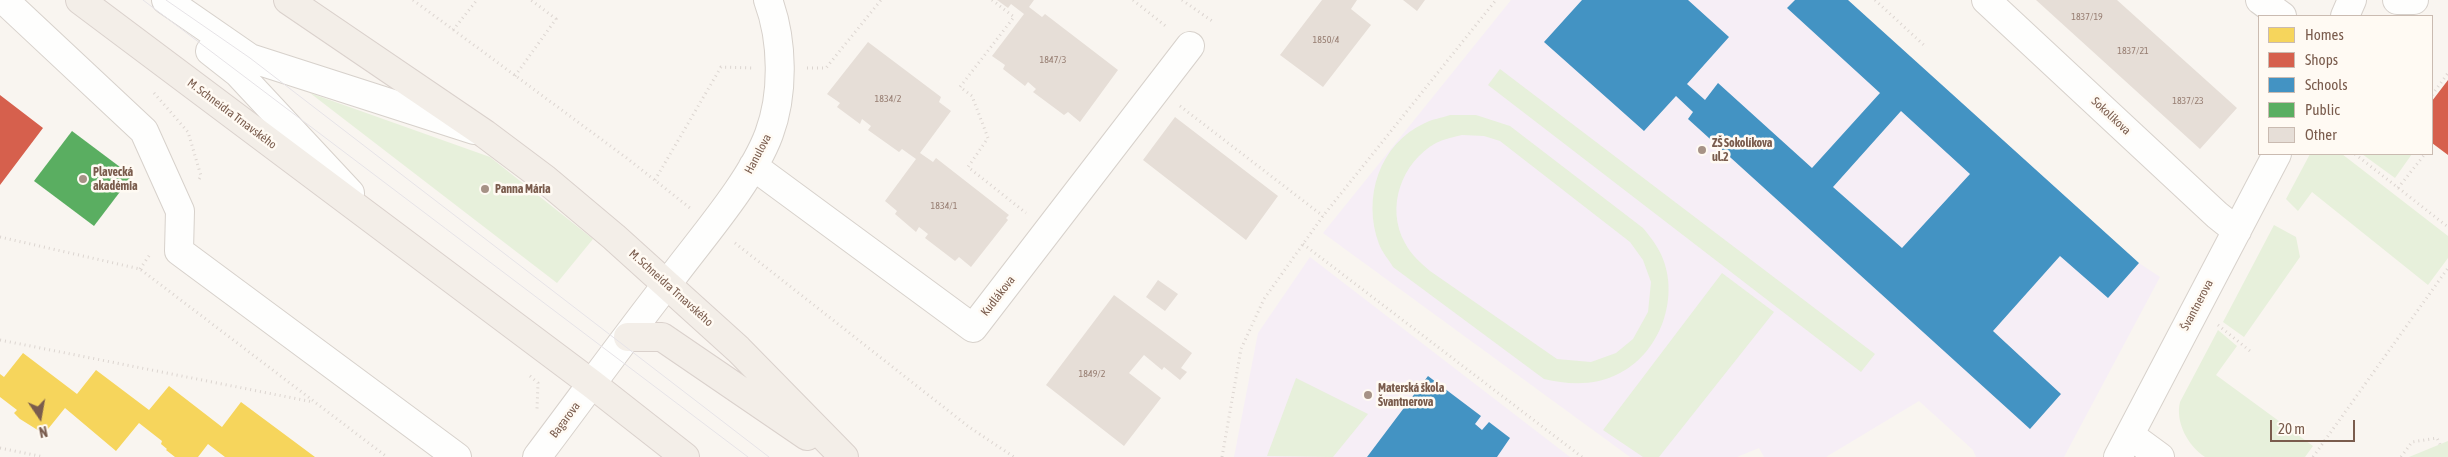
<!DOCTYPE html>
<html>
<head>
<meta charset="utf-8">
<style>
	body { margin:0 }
	#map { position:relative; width:2448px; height:457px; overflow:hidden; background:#f9f5f0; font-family:"Asap Condensed",sans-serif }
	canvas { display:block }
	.legend { position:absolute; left:2258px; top:15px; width:175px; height:140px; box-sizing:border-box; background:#fffaf3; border:1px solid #cabbb1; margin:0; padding:6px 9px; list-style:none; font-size:15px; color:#7a5c4d }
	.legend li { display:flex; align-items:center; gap:10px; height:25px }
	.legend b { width:25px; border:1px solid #cabbb1 }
	.north { position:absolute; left:15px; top:392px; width:50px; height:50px; -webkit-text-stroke:4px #fffaf3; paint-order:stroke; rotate:168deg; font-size:14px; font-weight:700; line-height:20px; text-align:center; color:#7a5c4d }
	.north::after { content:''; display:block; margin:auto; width:18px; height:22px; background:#7a5c4d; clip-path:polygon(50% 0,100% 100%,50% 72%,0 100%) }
	.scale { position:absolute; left:2270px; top:420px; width:85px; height:22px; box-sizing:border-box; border:2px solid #7a5c4d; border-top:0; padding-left:6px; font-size:15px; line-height:18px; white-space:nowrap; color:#7a5c4d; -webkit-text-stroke:4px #fffaf3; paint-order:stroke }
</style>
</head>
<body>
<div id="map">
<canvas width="2448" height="457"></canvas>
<ul class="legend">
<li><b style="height:14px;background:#f6d55c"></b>Homes</li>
<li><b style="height:14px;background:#d6604d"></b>Shops</li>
<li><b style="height:14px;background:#4393c3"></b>Schools</li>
<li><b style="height:14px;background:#5aae61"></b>Public</li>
<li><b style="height:14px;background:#e6ded7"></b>Other</li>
</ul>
<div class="north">N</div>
<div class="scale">20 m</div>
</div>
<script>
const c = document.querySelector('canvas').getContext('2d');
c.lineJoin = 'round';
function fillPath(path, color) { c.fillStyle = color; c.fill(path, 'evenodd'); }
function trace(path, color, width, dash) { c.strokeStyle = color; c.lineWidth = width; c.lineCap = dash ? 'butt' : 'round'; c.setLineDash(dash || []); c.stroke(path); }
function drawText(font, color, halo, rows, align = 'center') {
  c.font = font + ' "Asap Condensed",sans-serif'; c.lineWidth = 5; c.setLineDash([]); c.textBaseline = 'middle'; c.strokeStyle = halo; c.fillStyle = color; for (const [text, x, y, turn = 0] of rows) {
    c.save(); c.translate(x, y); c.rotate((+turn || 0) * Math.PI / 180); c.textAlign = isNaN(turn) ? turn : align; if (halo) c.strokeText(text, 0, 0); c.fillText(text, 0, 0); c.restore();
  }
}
fillPath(new Path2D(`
	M1511,0H1848L2139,263L2160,277L2064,457H1976L1973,450L1919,401L1826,457H1764L1759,448L1737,457H1630L1323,233Z
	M1310,257L1570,457H1234L1258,333Z`), '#f6eef6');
fillPath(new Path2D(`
	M1500,69L1875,354L1861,372L1488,85Z
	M310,93L490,157L593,239L557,283Z
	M1450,115H1476L1510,126L1643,228C1648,234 1653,240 1657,247C1683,289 1663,351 1620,373C1596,386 1569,385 1544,379L1393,267C1389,260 1382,252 1379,244C1362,198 1379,144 1425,123C1432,119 1442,118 1450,115ZM1462,135L1484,136L1500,141L1630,242L1643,260L1651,282L1648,312L1633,339L1616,353L1591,362L1557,359L1430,271C1421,263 1411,255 1405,243C1385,207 1402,162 1436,143C1444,139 1454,137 1462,135Z
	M2310,154H2342L2448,236V258L2428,285L2312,192L2298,211L2286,199Z
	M2362,154H2412L2395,178Z
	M2274,225L2296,237L2300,257L2244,337L2223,322Z
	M1722,273L1774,312L1659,457H1643L1603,430Z
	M2218,330L2237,346L2216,375L2313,446L2305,457H2205C2188,446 2175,422 2180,402Z
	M1296,378L1368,414L1333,457L1267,456Z
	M2448,441V457H2409Z`), '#e7f0db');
fillPath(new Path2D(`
	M23,353L77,394L96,370L149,410L169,386L222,427L241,402L315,457H225L208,444L198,457H175L166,450L167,449L161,444L162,441L139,423L116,451L65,408L44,434L20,419L14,413L17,410L0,397V374L4,377Z`), '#f6d55c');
fillPath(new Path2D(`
	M2448,80V155L2432,143V101Z
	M0,95L43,128L0,185Z`), '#d6604d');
fillPath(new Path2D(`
	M1582,0H1688L1729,37L1687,84L1705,100L1718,83L1812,168L1880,93L1787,8L1795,0H1848L2139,263L2108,298L2060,256L1993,331L2061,394L2030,429L1688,119L1693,112L1676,96L1644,131L1544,42ZM1901,111L1970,174L1902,248L1833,187Z
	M1428,376L1481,416L1475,424L1482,430L1489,422L1510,438L1497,457H1367Z`), '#4393c3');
fillPath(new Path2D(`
	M72,131L132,176L94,226L34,181Z`), '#5aae61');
fillPath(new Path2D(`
	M997,0H1034L1029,7L1042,17L1045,14L1118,70L1080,122L1068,112L1064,115L1033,92L1036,89L1028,82L1025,86L1003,69L1005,65L992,56L1024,14L1011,4L1008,8Z
	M1322,0H1357L1351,9L1371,25L1323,87L1280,55Z
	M1403,0H1425L1417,11Z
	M2036,0H2117L2237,108L2200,149Z
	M868,42L941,97L939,102L951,111L920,153L933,162L936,158L1009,215L1006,218L1008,220L971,267L959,257L955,261L925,238L928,234L919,227L916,232L895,214L897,211L885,201L916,159L902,149L899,152L868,130L871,126L862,119L860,124L837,107L840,103L827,94Z
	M1175,117L1278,196L1246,240L1143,160Z
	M1158,280L1178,294L1165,311L1146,297Z
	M1114,295L1192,353L1181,368L1187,372L1180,380L1164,367L1162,370L1144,355L1129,373L1161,398L1124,446L1046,385Z`), '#e6ded7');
const minor = new Path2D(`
	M4,0L144,131L180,211L179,251L457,457
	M166,0L250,58L474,130
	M1986,0L2217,215L2237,231
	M2260,0L2282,16
	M2397,0H2414
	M2345,16L2352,0
	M210,51L238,73L350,193
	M753,166L973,328L1190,46
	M2130,435L2160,457
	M537,457C583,396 627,335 674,275C704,235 752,180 769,134C784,94 783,40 768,0
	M2118,457L2277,154`);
const major = new Path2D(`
	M80,0L592,384L685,457
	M288,0L485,134L545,179L614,237L738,349L844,457
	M628,337H662L807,436`);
trace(minor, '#d7d1cb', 30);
trace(major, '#dad1cc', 30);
trace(new Path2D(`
	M413,0L628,159L690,208
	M992,0L1014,17L960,87L972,96L988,138L968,167L1026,213
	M1133,0L1168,28
	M1182,0L1212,21
	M1875,0L1926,47
	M453,30L477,0
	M807,68H826L881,0
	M515,76L556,19L531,0
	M154,93L188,132L201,176L198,181
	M2432,95L2448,73
	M1180,106L1323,216
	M2355,154L2448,227
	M655,180L721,67L753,68
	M2398,188L2425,154
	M0,237L140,269L387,457
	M735,243L969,427L1014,457
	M1303,244L1582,457
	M140,269L151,253
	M2218,325L2250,351
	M0,340L313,402
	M530,376L538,383L537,409
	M0,448L44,457
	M1222,457L1241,349L1264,299L1323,216L1496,0
	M2313,457L2448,268
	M2401,457L2412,442L2437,438L2440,444`), '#dcd5d0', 3, [1, 4]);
trace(minor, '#fefefd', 28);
trace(major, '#f3eee8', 28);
trace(new Path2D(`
	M143,0L748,457
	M166,0L250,58L769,457`), '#e6e3e7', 1);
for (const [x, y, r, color] of [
	[1702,150,5,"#a69286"],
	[83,179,5,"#a69286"],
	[485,189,5,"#a69286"],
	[1368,395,5,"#a69286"]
]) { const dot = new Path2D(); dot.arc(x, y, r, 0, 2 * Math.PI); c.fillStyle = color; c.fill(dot); trace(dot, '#fffaf3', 2); }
drawText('10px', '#977e72', null, [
	["1837/19",2087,17],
	["1850/4",1326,40],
	["1837/21",2133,51],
	["1847/3",1053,60],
	["1834/2",888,99],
	["1837/23",2188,101],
	["1834/1",944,206],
	["1849/2",1092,374]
]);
drawText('12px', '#7a5c4d', '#fffaf3', [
	["M. Schneidra Trnavského",232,114,37],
	["Sokolíkova",2111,116,43],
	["Hanulova",758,154,-62],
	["M. Schneidra Trnavského",671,288,42],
	["Kudlákova",998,296,-52],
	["Švantnerova",2197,305,-62],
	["Bagarova",565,420,-53]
]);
drawText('bold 12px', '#7a5c4d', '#fffaf3', [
	["ZŠ Sokolíkova",1712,143],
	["ul.2",1712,157],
	["Plavecká",93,172],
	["akadémia",93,186],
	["Panna Mária",495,189],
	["Materská škola",1378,388],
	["Švantnerova",1378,402]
], 'left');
</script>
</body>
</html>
